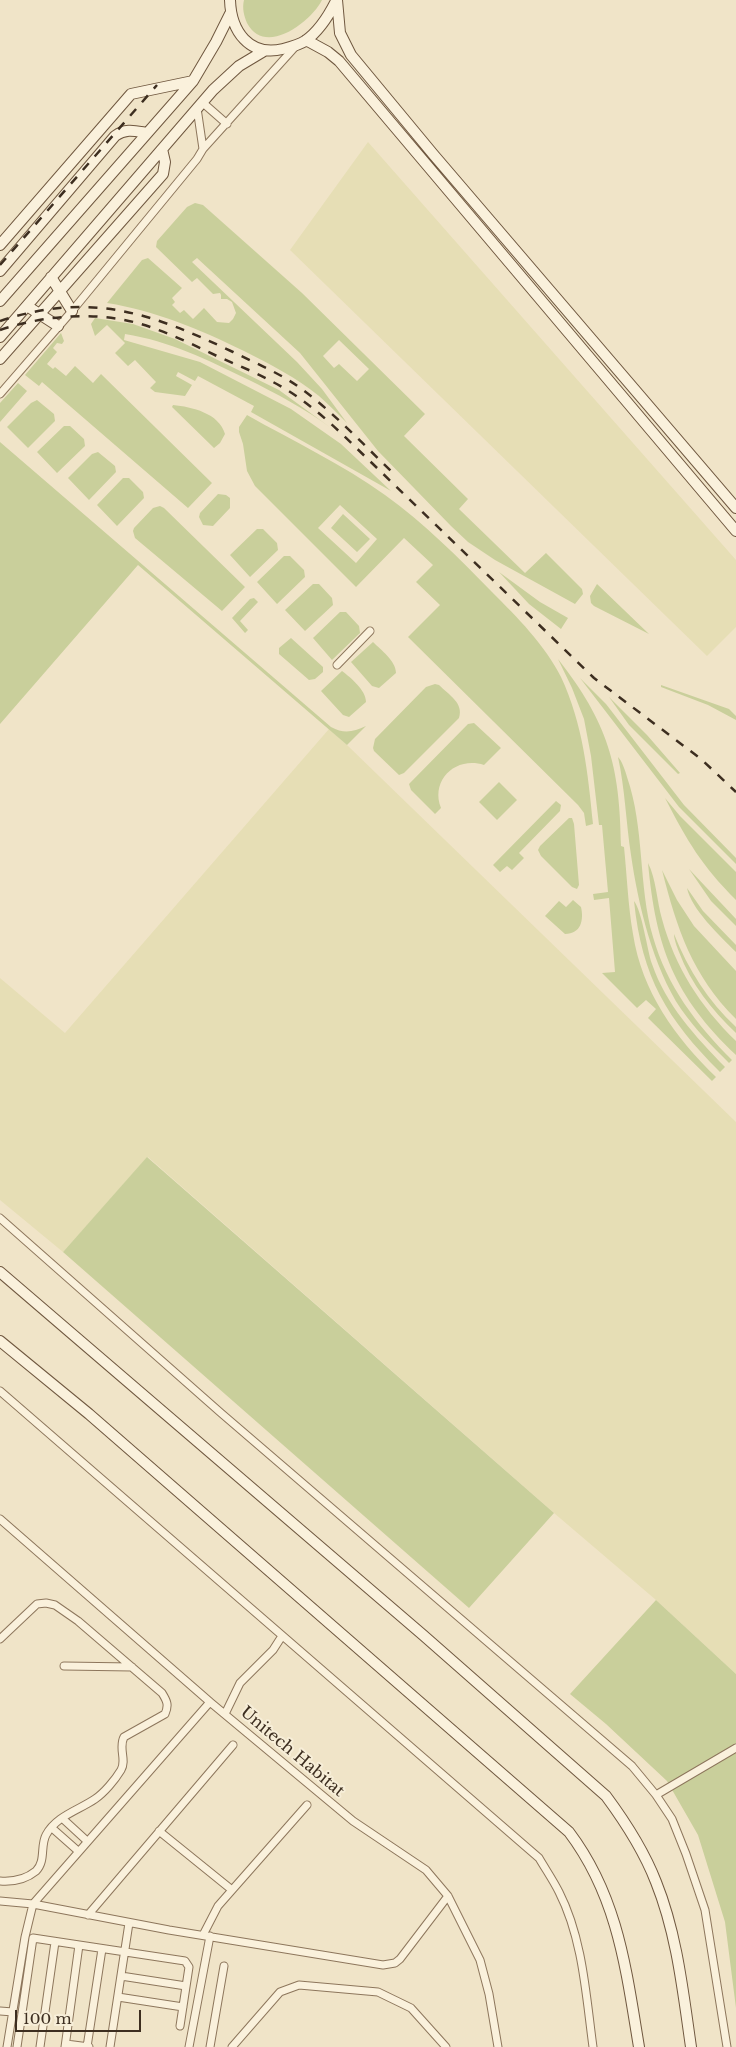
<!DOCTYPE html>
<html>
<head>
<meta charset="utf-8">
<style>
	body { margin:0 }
	#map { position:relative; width:736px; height:2047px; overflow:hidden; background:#f0e4c8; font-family:"Libre Baskerville",serif }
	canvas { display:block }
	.scale { position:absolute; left:15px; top:2010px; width:126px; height:22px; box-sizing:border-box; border:2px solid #3d2e20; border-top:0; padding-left:6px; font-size:15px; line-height:18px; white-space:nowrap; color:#3d2e20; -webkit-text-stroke:4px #f7eed8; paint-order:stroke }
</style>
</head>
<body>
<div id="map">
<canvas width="736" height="2047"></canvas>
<div class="scale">100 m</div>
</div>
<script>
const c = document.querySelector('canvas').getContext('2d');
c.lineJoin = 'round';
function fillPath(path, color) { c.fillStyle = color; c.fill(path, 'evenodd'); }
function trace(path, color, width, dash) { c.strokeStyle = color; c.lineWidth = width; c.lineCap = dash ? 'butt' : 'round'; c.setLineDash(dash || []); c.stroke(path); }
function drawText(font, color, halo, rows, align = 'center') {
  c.font = font + ' "Libre Baskerville",serif'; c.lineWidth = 4; c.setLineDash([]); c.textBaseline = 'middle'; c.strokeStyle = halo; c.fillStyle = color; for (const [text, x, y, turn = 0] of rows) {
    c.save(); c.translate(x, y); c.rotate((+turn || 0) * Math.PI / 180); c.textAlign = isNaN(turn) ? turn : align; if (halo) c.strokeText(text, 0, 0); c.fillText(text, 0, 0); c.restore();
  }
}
fillPath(new Path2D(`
	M368,142L736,560V627L707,656L290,250Z
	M329,729L347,745L736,1122V1674L656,1600L554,1513L148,1157L63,1252L0,1200V978L65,1033Z`), '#e6deb5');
fillPath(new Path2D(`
	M244,0H322C311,22 265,57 247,23C244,16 242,8 244,0Z
	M195,203L203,205L302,293L425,414L404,436L468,499L459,509L525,573L546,553L582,589L583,594L575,604L495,560L468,542L451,526L378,451L300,353L197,258L192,262L297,362L322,389L347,423C338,414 329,405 319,396C297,378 270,364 244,351C199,329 156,311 107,303L142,260L148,258L182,288L172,298L175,302L172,305L180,313L184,310L193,319L204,308L217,322L229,323L233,319L236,313L232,302L227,299H221V295L220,293L213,294L197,278L192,282L156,247L157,241L187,207ZM339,340L369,369L357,381L339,364L334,368L323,356Z
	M95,318L133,324L175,339L279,390L331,428C304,408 277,394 247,379C208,360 169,341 125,334L124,340L200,362L291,409L341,444L391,491L251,412L254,406L198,376L195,381L178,372L176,376L192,385L185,396L155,392L150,388L156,382L135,360L128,366L115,353L125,343L107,325L95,336L91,324Z
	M61,333L64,341L62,344L57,343L53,348L57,352L47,364L53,369L55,367L66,376L75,366L93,383L101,374L212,483L188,508L42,382L39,386L25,375Z
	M18,383L27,391L0,422V403Z
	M37,400L54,414L55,421L28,448L7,427L31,403Z
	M173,405C192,407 219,413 225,434L220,443L214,448L172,407Z
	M247,415C293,441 342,464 385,495C424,523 458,557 492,592C517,617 545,645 561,677C583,724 588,773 593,824L586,826L584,813L578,805L408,637L440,605L416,582L433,565L404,538L356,587L255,486L247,471L243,444L239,432V427ZM340,505L377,539L356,563L318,528Z
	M64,426H70L84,439L85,446L57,473L37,452Z
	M0,442L331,727C344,734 353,732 366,726L347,745L138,565L0,724Z
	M98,452L115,466L116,472L89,500L68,478L92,454Z
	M123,478H129L143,492L144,498L117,526L97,505Z
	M218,494L226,495L230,498V508L213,526L203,525L199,517L200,513Z
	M160,506L164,508L245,587L222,611L135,538L133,531L134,528L153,508Z
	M343,514L370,539L357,552L331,528Z
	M257,529H263L277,543L278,550L250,577L230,555Z
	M284,556H290L304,570L305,577L277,604L257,582Z
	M499,572L540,602L568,618L561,629L529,604Z
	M313,584H319L332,598L333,605L305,631L285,610Z
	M597,584L649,634L594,606L591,603L590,596Z
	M254,598L258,602L240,621L248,630L245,633L232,618L250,599Z
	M340,612H346L359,626L360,633L332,660L313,638Z
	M291,638L323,667V672L315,679L309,680L279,654V648Z
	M373,642C381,650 396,661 396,673L379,688L372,686L351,662Z
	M558,659C608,723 620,765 621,846L624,847C627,876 628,905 633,934C642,992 675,1037 716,1077L712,1081L648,1018L656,1009L646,1000L637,1008L602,973L615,972L609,898L594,900L593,894L608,892L602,825H599L591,756L584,719L572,688Z
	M342,671C351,678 366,690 366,702L349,717L343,715L321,691Z
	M580,678L606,704L684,805L736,858V864L679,807Z
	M435,684L439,685C449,695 464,703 459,718L404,773L399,775L374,751L373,748L375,739L426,687Z
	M661,685L729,709L736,716V720L708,705L661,687Z
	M609,697L647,735L680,773L678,774L629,725Z
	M474,723L501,748L484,765C456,756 430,780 441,808L435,814L411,790L409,784L468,724Z
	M618,757C622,761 625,770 627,777C645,829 638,885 653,937C667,986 696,1024 732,1060L729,1063C712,1046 695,1029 681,1009C653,967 638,904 631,855C626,822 625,789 618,757Z
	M499,782L517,800L497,820L479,802Z
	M665,798L680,816L736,872V900C702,866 687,841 665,798Z
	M556,801L561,805L560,811L519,853L524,858L512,870L507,866L500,872L493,865Z
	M569,818H572L574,824L579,885L577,889L572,887L541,856L538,850L540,846Z
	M648,863C656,878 657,902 662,919C675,967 700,1006 736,1041V1055C674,996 656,948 648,863Z
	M689,869L736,919V926L711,901Z
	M662,870L677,900L694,926L736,971V1019C692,975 677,929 662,870Z
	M687,888L703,911L736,945V952C720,936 691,909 687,888Z
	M573,900L581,907C584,920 581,934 565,934L545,916L559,901L566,907Z
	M634,901C642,911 647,949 652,964C666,1005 695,1036 725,1067L720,1072C667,1019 642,978 634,901Z
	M674,934C688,969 708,1001 736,1027V1033C712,1010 691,984 679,952C677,947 674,939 674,934Z
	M147,1157L554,1513L469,1608L63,1252Z
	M656,1600L736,1674V2008L725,1922L698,1835L667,1781L606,1724L570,1694Z`), '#c9cf9b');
const street = new Path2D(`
	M202,102L227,124
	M203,149L295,47
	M0,394L72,311L197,159L203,149L197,108
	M337,665L370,631
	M0,1218L221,1413L632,1766L656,1795L672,1819L686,1854L705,1910L727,2047
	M0,1391L539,1858C546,1870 553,1880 559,1892C583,1939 586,1996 593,2047
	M0,1519L210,1702L353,1821L426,1870L448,1896L480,1960L489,1994L498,2047
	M0,1639L37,1604L46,1603L55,1605L78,1621L162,1693C167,1701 169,1705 165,1714L124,1737C118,1748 127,1760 121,1770C115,1780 104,1793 95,1799C79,1810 56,1816 46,1835C40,1846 46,1861 36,1871C25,1880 13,1882 0,1881
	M64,1666L132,1667
	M225,1714L240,1683L273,1650L282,1636
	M656,1795L736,1748
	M62,1818L87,1841
	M52,1828L78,1851
	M159,1831L232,1890
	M0,1901L33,1904L169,1930L383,1965L395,1963L400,1959L448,1896
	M88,1915L233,1745
	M203,1935L218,1906L307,1805
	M121,1976L186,1986
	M118,1997L183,2007
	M0,2011L13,2012
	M66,2044L89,2047
	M7,2047L25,1937L33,1904L210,1702
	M17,2047L33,1938L185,1961L189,1967L180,2026
	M40,2047L55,1942
	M65,2047L79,1945
	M87,2047L102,1949
	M110,2047L129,1923
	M189,2047L210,1936
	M210,2047L224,1966
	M232,2047L280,1992L299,1985L378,1992L411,2008L446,2047`);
const secondary = new Path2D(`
	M230,0C231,31 249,57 283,49C291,47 299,45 305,41C318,32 329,15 336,1
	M337,0L340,33L351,55L433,154L736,508
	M306,40L328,52L339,61L736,531
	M0,245L131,94L193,81
	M0,271L115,136C126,128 135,131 147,133
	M51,277L72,311
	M0,301L193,81L216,42L230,14
	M27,306L58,326
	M0,337L213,90L239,66L264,51
	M0,359L163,174L165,162L162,149
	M0,1272L423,1635L606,1796C626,1823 644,1851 656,1882C677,1934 683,1992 691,2047
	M0,1341L89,1414L569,1832C618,1897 626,1969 639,2047`);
trace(street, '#8d765c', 9);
trace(secondary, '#6f573f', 12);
trace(street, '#faf1dc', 7);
trace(secondary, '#faf1dc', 10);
trace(new Path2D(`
	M0,265L157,85
	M0,321C91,291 151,313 233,352C257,364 282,374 303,390C335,414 363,444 392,472
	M0,330C48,314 105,310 153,328C176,336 198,347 219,357C237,365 255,372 271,381C299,395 322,415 344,436L594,678L701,759L736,792`), '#3d2e20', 2.5, [9, 9]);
drawText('16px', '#3d2e20', '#f7eed8', [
	["Unitech Habitat",292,1752,40]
]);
</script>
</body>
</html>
